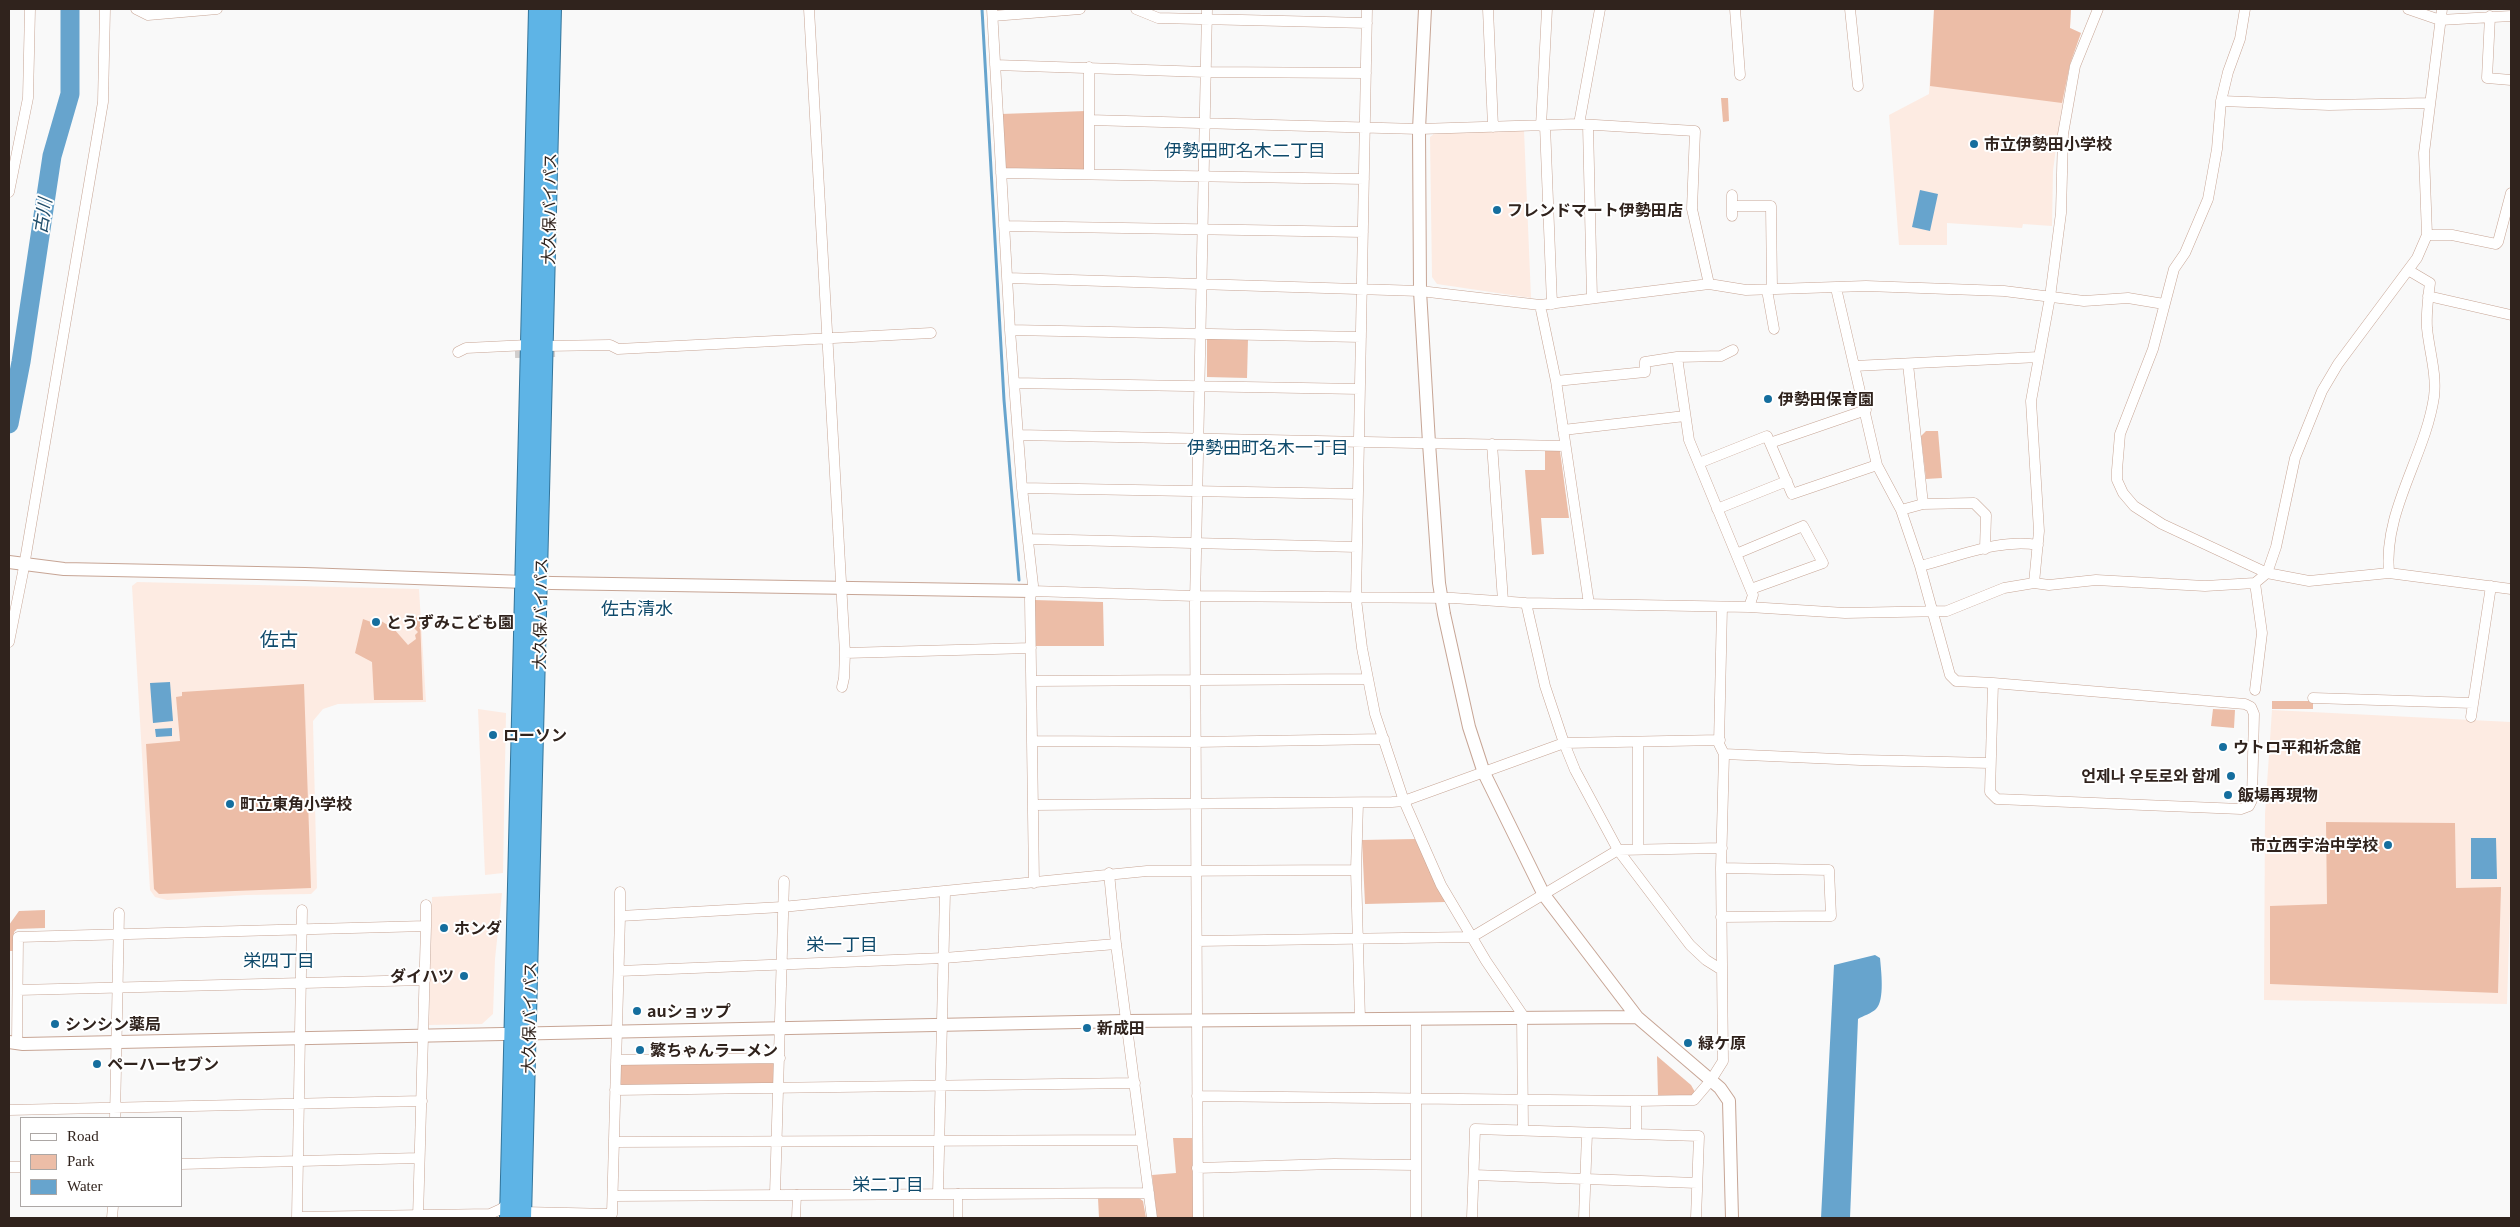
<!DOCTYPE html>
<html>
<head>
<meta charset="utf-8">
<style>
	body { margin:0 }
	#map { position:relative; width:2520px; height:1227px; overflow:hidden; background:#f9f9f9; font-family:Georgia,serif }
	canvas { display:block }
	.frame { position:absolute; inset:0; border:10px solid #30231d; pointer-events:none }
	.legend { position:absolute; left:20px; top:1117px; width:162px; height:90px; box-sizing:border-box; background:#fff; border:1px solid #aca7a5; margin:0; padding:6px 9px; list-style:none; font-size:15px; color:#30231d }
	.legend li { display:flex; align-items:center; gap:10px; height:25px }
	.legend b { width:25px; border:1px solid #aca7a5 }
</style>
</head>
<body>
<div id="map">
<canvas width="2520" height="1227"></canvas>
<div class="frame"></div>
<ul class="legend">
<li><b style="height:6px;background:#fff"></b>Road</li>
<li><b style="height:14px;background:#ecbda7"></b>Park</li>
<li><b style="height:14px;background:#67a4cd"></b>Water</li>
</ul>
</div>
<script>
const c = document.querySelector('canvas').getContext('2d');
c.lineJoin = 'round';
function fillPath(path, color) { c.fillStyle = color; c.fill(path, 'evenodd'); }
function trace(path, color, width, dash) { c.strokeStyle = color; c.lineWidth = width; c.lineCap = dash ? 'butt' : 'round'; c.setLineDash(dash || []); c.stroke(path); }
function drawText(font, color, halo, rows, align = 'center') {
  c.font = font + ' Georgia,"Noto Sans JP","Noto Sans KR",serif'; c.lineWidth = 4; c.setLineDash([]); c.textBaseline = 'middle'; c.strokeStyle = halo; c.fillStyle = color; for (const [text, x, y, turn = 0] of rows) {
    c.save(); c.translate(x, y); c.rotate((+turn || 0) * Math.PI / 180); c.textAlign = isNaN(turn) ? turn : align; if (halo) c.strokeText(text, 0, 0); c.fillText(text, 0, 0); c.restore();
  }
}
fillPath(new Path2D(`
	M1934,9H2071L2070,28L2081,33L2070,64L2060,118L2053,171L2052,226L2023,224L2022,228L1947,223V245H1899L1889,115L1929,94Z
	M1524,130L1531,298L1437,284L1432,277L1430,137L1435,133Z
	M137,582L419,589L426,702L338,704L323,709L313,721L317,888L311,894L246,895L167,900L155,897L150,890L132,586Z
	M478,709L506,713L503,873L485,875Z
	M2272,710L2511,722V877L2507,1004L2264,1000L2265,814Z
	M502,893L495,959L493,1014L482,1024L429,1025L432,897Z`), '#fdebe2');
fillPath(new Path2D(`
	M1934,9H2071L2070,28L2081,33L2070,64L2062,103L1930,86Z
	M1721,98H1728L1729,121L1723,122Z
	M1086,111L1084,170L1004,168L1001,114Z
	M1207,338L1248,339L1247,378L1207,377Z
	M1926,431H1938L1942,478L1926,479L1921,436Z
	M1545,450L1560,451L1569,518H1541L1544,554L1532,555L1525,470H1545Z
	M1034,600L1103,602L1104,646H1035Z
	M420,617L423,700H374L372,662L355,653L363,619L371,622L378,619L394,629L408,645L416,639L415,635L418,632L412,626L415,623L410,618Z
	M304,684L311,888L159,894L154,889L146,744L180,741L176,697L182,696V692Z
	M2272,701H2313V709H2272Z
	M2213,709L2235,710L2234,728L2211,726Z
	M2326,822L2455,823L2456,888L2501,887L2498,993L2270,984V906L2327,904Z
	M1415,839L1446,902L1365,904L1362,840Z
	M45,910V928L17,929L14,932L13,951H9V925L19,911Z
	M1657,1056L1691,1085L1695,1092L1693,1095L1683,1097L1658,1096Z
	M775,1061V1080L771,1085L624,1087L620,1084L621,1063Z
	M1173,1138H1193V1218H1157L1152,1175L1176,1173Z
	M1098,1198H1139L1143,1201L1146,1218H1099Z`), '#ecbda7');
fillPath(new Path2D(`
	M1920,190L1938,194L1930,231L1912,227Z
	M170,682L173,721L153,723L150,683Z
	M172,728V736L156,737L155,729Z
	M2471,838H2496L2497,879H2471Z
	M1875,955L1880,958C1881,970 1885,1000 1876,1009C1872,1013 1863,1016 1858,1019L1850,1218H1821L1834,965Z`), '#67a4cd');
trace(new Path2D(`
	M982,9L1004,400L1019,580`), '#67a4cd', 3);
trace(new Path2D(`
	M9,424L21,362L52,156L70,94V9`), '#67a4cd', 19);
trace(new Path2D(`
	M515,353L560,352`), '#d1cecd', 10, [10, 5]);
const pedestrian = new Path2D(`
	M958,1193V1218
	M796,1218L797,1194`);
const minor = new Path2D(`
	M136,9L148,15L217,9
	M809,9L845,653L1031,648
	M992,9L1010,330L1022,488L1033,585L1030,599L1034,883
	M1136,9L1158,18L1367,23
	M1367,9L1356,599L1362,648L1375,714L1404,801L1441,885L1486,961L1522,1014L1523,1130
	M1488,9L1493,127
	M1735,9L1740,75
	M1850,9L1858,86
	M2245,9L2240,39L2228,72L2221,101L2217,149L2208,199L2185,253L2174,269L2153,349L2120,434L2117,470V480L2123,493L2134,506L2162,524L2267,573L2309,581L2389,573L2511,589
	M2408,9L2440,20L2511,16
	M993,16L1080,9
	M2490,16L2487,78L2511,80
	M995,65L1206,72L1366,73
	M2221,101L2329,105L2430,103
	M1089,120L1419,129L1579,124L1695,131L1692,209L1709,284
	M1579,124L1600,9
	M1545,125L1552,304
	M1588,125L1592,298
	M1541,126L1547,9
	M1001,173L1364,179
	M1089,174V67
	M9,192L28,98L30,9
	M1732,206H1771L1772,289
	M1732,216V195
	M1004,226L1363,232
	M2427,235H2452L2496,244L2498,242L2511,193
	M1008,278L1420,291L1540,305L1709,284L1746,290L1866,286L2004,291L2084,301L2128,298L2164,304
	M1836,288L1877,465L1901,510L1920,566L1950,675L1956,681L1993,683L2245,704L2251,707L2254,714L2252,800L2249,806L2241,809L1997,799L1990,792L1993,683
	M1767,290L1774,329
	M2428,296L2511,315
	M1540,305L1556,381L1589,604
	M1010,330L1361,337
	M545,346L610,345L618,349L931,333
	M458,352L466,348L528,345
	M1677,357L1689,440L1753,595L1749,607
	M1908,364L1923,504
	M1854,366L2039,357
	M1556,381L1645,372V362L1677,357L1721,356L1733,350
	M1014,383L1360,389
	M1866,410L1770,443L1792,494L1877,465
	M1563,430L1685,416
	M1018,435L1565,446
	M1492,444L1503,601
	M1699,463L1767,436L1770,443
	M1022,488L1358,494
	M1717,509L1787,481
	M1901,510L1923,504L1974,503L1986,515L1985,549
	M1028,539L1357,547
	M1736,554L1803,526L1823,563L1751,589
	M1920,566C1957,557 2000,538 2038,545
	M2389,573C2383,511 2425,457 2434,397C2437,374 2429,350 2427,328C2426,313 2428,298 2430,283L2408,270
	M2034,583L2039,531L2031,401L2050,297L2061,213L2063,134L2075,66L2098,9
	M2255,583L2262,633L2255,690
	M1032,591L1195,596L1453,598L1526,603L1749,607L1845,613L1947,611L2004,588L2034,583L2049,585L2096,580L2205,586L2255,583L2267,573L2276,547L2295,458L2322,391L2338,364L2417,258L2427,235L2424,153L2442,9
	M1526,603L1545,686L1564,743L1575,770L1618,850L1690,945L1706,960L1722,970
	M9,642L23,572L103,102L105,9
	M1032,681L1368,679
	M842,687L844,678L845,653
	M2313,698L2473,703
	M2471,717L2491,586
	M1032,741L1195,742L1384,739
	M1638,742V849
	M1724,754L1860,760L1990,763
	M1358,803L1356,870L1360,1020
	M1033,805L1392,802L1404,801L1564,743L1720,740
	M1721,868L1829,870L1831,916L1721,917
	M1109,873L1116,944L1152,1218
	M620,916V892
	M426,926V905
	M1197,941L1472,937L1618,850L1722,848
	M619,971L944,958L1116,944
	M18,990L425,980
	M17,1044L18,937L426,926L418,1218
	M616,1060L780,1058
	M615,1090L1135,1083
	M1197,1096L1636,1101L1694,1100L1711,1080L1723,1061L1721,868L1724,754L1719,744L1722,607
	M9,1110L422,1101
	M115,1118L119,913
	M1636,1134V1101
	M614,1142L1141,1140
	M181,1164L419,1158
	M9,1167H21
	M1197,1168L1334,1164L1415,1165
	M1474,1175L1697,1183
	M938,1193L945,892
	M775,1194L784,881
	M613,1196L1149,1193
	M523,1212L612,1214L620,916L782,907L1147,871L1356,870
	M297,1217L490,1214L501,1209L508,1203
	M112,1218L113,1206
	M297,1218L302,910
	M1198,1218L1195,603L1207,9
	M1416,1218V1020
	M1472,1218L1475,1129L1699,1136L1696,1218
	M1584,1218L1587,1133`);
const tertiary = new Path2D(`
	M1425,9L1419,129L1420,291L1429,443L1439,583L1444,614L1469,727L1484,773L1544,895L1637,1017L1720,1088L1729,1101L1732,1218
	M9,562L64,569L305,574L552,583L1032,591
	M9,1042L23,1044L1126,1021L1637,1017`);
const trunk = new Path2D(`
	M508,1218L537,9
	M523,1218L553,9`);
trace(pedestrian, '#c7a595', 9);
trace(minor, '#c7a595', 11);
trace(tertiary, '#c7a595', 14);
trace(trunk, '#33759b', 18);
trace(pedestrian, '#fff', 8);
trace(minor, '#fff', 10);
trace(tertiary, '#fff', 12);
trace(trunk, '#5eb4e6', 16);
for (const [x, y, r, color] of [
	[1974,144,5,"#156e9e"],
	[1497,210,5,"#156e9e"],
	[1768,399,5,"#156e9e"],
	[376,622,5,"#156e9e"],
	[493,735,5,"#156e9e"],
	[2223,747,5,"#156e9e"],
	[2231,776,5,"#156e9e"],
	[2228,795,5,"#156e9e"],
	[230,804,5,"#156e9e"],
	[2388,845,5,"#156e9e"],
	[444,928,5,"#156e9e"],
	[464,976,5,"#156e9e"],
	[637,1011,5,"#156e9e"],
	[55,1024,5,"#156e9e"],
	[1087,1028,5,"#156e9e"],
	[1688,1043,5,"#156e9e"],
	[640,1050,5,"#156e9e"],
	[97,1064,5,"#156e9e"]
]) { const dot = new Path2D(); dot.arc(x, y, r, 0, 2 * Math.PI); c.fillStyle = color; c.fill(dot); trace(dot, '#fff', 2); }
drawText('bold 16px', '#30231d', '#fff', [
	["市立伊勢田小学校",1984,144],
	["フレンドマート伊勢田店",1507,210],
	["伊勢田保育園",1778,399],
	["とうずみこども園",386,622],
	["ローソン",503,735],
	["ウトロ平和祈念館",2233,747],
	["언제나 우토로와 함께",2221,776,"right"],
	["飯場再現物",2238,795],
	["町立東角小学校",240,804],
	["市立西宇治中学校",2378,845,"right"],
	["ホンダ",454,928],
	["ダイハツ",454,976,"right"],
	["auショップ",647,1011],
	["シンシン薬局",65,1024],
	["新成田",1097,1028],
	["緑ケ原",1698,1043],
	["繁ちゃんラーメン",650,1050],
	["ペーハーセブン",107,1064]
], 'left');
drawText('16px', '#30231d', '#fff', [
	["大久保バイパス",549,209,-89],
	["大久保バイパス",540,614,-89],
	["大久保バイパス",529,1018,-89]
]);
drawText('18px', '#0f4a6b', '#fff', [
	["伊勢田町名木二丁目",1245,150],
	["伊勢田町名木一丁目",1268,447],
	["佐古清水",637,608],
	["栄一丁目",842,944],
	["栄四丁目",279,960],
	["栄二丁目",888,1184]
]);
drawText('italic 18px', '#204e6b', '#fff', [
	["古川",42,216,-81]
]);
drawText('19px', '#0f4a6b', '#fff', [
	["佐古",279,639]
]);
</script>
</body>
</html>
